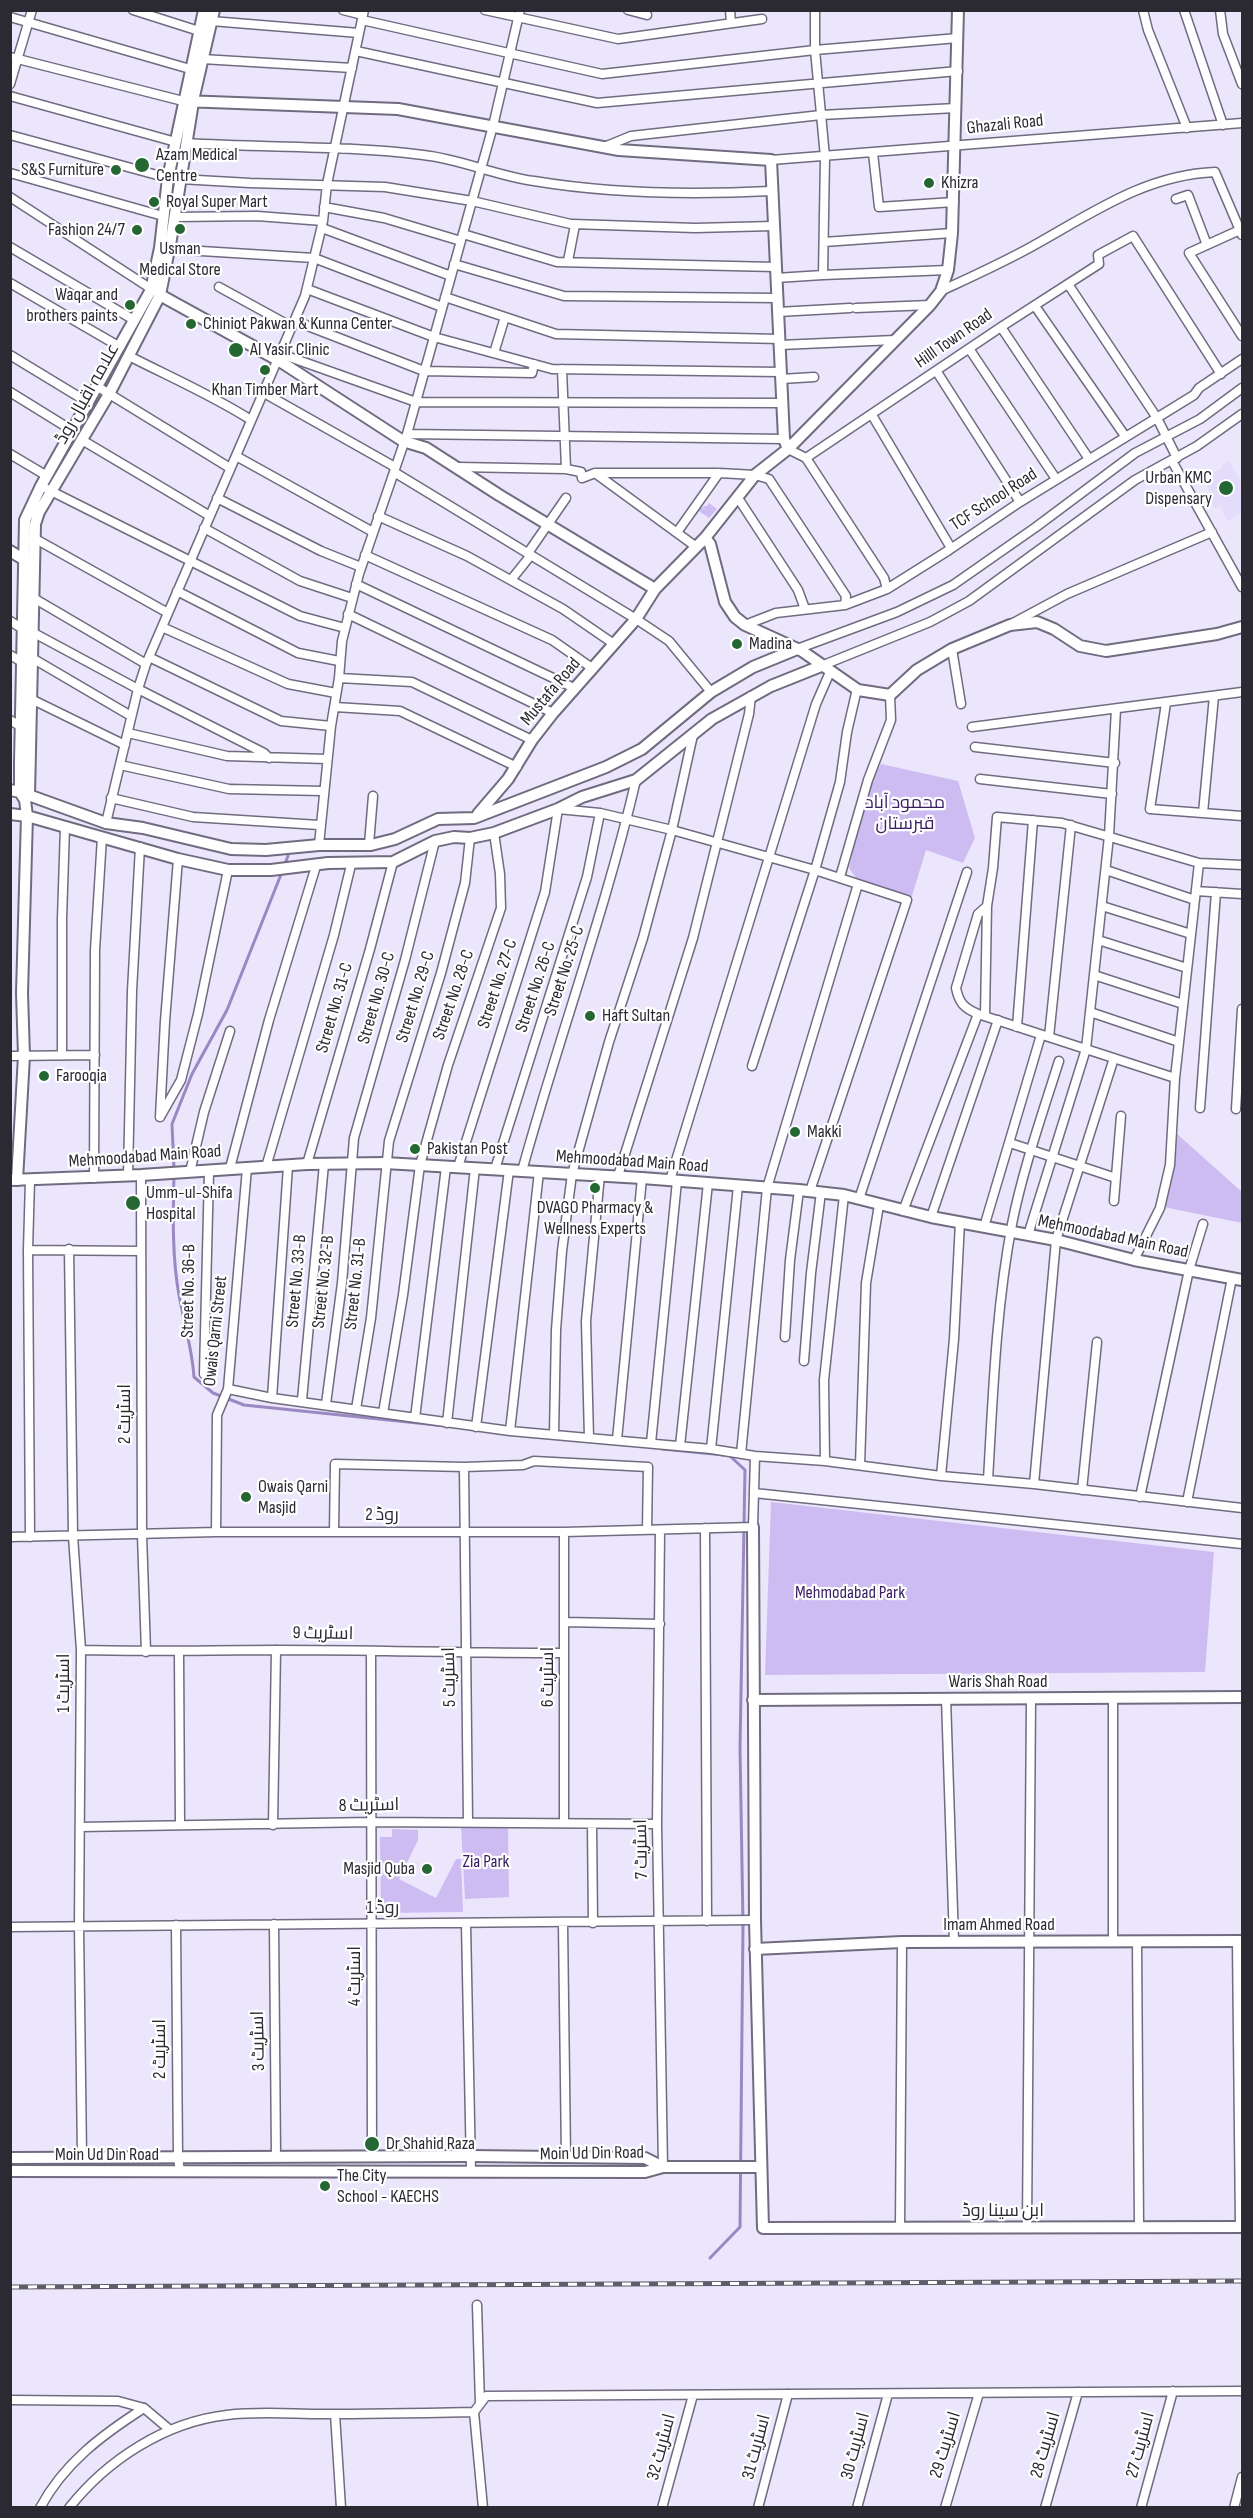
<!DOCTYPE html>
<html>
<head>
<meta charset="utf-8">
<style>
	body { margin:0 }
	#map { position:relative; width:1253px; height:2518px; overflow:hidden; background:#ece6fd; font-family:"Sofia Sans Condensed",sans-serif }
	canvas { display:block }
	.frame { position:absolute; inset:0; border:12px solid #2b2932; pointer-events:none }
</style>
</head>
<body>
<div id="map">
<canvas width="1253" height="2518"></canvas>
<div class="frame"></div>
</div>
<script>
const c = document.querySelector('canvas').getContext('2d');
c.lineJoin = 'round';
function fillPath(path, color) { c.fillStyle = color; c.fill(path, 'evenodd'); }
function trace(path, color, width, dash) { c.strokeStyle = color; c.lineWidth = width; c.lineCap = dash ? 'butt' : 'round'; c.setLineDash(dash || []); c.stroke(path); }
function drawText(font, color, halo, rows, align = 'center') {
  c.font = font + ' "Sofia Sans Condensed",Cairo,sans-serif'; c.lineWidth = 4.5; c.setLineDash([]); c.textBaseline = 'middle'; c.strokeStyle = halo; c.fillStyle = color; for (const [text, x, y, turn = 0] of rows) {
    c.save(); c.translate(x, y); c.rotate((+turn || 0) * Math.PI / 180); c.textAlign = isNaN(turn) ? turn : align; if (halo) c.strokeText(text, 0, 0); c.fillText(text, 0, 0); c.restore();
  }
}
fillPath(new Path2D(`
	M1229,461L1242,484V512L1228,521L1220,506L1215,509L1206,495L1211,492L1203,479L1223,467L1222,465Z`), '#e4dcfb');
fillPath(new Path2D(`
	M709,503L717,509L709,518L699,511L697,515L695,513L699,508L702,507L705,510L703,506H707Z
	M881,764L958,781L975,838L963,863L926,850L911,899L859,882L849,868L867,788Z
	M1176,1133L1242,1192V1223L1164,1207L1175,1162Z
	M771,1502L1214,1552L1205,1672L765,1675Z
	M508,1825L509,1897L465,1899L461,1826Z
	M392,1829L418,1830V1840L399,1879L436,1898L456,1859H461L463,1912L381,1913L380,1837H392Z`), '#ccbcf2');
trace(new Path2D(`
	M284,866L288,856
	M174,1169L172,1124L192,1074L227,1010L282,872
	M174,1176C173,1214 172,1258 179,1295C184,1323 192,1348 194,1377L213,1393L244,1405L446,1426
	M662,1449L724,1455
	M710,2258L740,2227L743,1924L740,1748L745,1470L730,1456`), '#9a88c2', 3);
const minor = new Path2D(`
	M133,10L199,31
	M343,10L363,15
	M485,10L618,39L762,19
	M628,10L647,15
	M730,10L731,23
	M815,10V50L825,157L823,275L948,270
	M1143,10L1148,30L1187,128
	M1184,10L1223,125
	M1220,10L1223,34L1242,84
	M10,17L190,69
	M362,20L602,74L815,50L958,38
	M211,21L359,33
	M356,51L597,103L958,71
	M10,57L183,101
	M202,59L352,68
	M10,84L32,10
	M10,96L176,142
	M10,135L168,178
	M186,143C264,148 344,145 423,155C461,159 496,176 534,181C612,194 691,195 771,191
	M604,147L631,136L821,115L956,108
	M873,153L879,207L954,202
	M771,160L1242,123
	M10,173L163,216
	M180,179L250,183L385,187L472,201L575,225L568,261
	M10,197L156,292
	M1176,199L1188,195L1207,245
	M324,207L384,218L461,241
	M175,217L257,216L323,221
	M572,224L695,228L773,226
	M322,228L451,276
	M1242,229L1189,253L1242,336
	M463,234L557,262L775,267
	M824,242L952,233
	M10,247L134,320
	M169,249L314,258L442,307
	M454,264L564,296L777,298
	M776,278L823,275
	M10,283L120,347
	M1068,284L1157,418L1177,458
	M219,287L292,327
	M307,289L434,337L552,369L780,372
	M941,291C971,277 1002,263 1031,247C1091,214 1144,175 1215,172L1242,235
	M445,297L556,334L780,339
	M1035,306L1125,436
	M856,308L930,305
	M778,312L850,308
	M295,321L424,371L532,373L534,364
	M1001,327L1089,459
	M780,345L895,340
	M970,350L1056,479
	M494,353L505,317
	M281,354L416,402L783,403
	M10,355L89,403
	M129,356C170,377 212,395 251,420
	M562,369L566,469
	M937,372L1020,502
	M781,379L814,377
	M98,387L230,468
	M10,392L73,431
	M264,393L395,467
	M872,415L951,548
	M407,434L784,439
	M82,440L210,516
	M788,449L806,458L1001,327L1099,264L1098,255L1133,236L1221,374
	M10,454L47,476
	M236,456L373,532
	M806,458L884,578L887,589
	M1172,461L1242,587
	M457,467L566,469L581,472L582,478L595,473H719L755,475L769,479L846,596L845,605
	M394,472L636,619L669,641L711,692
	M595,473L695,546
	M41,486L300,616L345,628
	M217,498L321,551L361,567
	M738,498L798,590L805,609
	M378,516L467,556L563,609L614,644
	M204,528L300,581L352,598
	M678,531L719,473
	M32,537L168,613
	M528,553L566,498
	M365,555L552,640L592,668
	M511,580L531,555
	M356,584L574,688
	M177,591L298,653L339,661
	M30,596L146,664
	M348,614L553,713
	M10,621L23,629
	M1013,623L1067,594L1212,532
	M745,625L776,613L845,605L887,589L949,550L1020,502L1194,395L1199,388L1242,359
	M162,627L288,684L336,693
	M32,632L138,689L264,753L269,758
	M797,649L897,612L953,585L1036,527L1135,453L1200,419L1242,388
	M952,649L961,704
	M10,655L22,662
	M149,657L281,721L331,726
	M32,658L131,716
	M821,666L930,622L969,601L1135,480L1197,446L1242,414
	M339,678L412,682L532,740
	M31,699L125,745
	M1166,703L1150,809L1242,816
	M335,707L400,711L517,767
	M10,720L20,726
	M972,727L1242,692
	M128,733L227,756L327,759
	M975,747L1115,763
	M120,765L229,789L323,791
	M980,779L1112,794
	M111,798L193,817L319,825
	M1203,813L1214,696
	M106,823L138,689L146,664L305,296L323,221L327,184L364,10
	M369,844L373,796
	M319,845L331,726L339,678L342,641L359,574L407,434L493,126L520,10
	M1106,870L1195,900
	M840,877L868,780L891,720L890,695
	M1196,891L1242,894
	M987,906L978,914L956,988C959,1003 964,1008 978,1014L1175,1078
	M1102,906L1191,934
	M1098,940L1187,968
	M1094,975L1183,1004
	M1090,1012L1179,1042
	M985,1016L987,906L993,868L997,817L1062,823L1199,863L1242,865
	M1017,1027L1033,820
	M1049,1037L1071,825
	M62,1055V919L65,827
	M10,1056L95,1055
	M752,1066L815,870L840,782L847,732L857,689
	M1200,1108L1216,892
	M1236,1109L1242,1009
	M160,1117L165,1021L178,859
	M160,1117L181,1080L198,1014L228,870
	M1010,1143L1116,1178
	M307,1164L370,949L393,862
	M266,1167L334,935L351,865
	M458,1167L545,892L558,809L600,813L672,830L815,870L907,900L810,1191
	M230,1168L269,1020L316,866
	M495,1169L587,877L600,813
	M522,1171C558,1040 605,912 636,780
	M190,1172L204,1112L230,1031
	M141,1175L142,1535L146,1652
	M128,1176L132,991L140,847
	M618,1176L693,938L749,714L751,696
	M94,1178L95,950L102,837
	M670,1180L816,704L830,672
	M859,1199L967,872
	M1114,1201L1121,1116
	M903,1211L978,1014
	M931,1217L998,1020
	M984,1227L1041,1035
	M1028,1235L1086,1049L1109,836L1116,709
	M69,1249L73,1536L81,1650L79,1925L82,2157
	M28,1250L140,1251
	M1134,1260L1160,1208L1170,1165L1175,1078L1199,863
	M785,1337L790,1260L799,1190
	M804,1361L811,1273L821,1192
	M204,1374L209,1172
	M225,1396L228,1389L272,1398L510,1431L711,1449L755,1456L825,1461L941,1476L1034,1484L1242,1508
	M272,1398L288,1166
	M302,1400L324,1164
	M326,1404L342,1283L354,1138L405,960L435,841
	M356,1409L371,1318L389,1141L441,973L465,883L470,838
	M383,1413L403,1295L420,1165L448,1065L501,908L500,874L494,833
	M415,1418L446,1167
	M447,1423L475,1168
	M476,1427L509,1170
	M510,1431L539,1172
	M554,1435L556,1330L562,1251L572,1174L609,1042L643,938L672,830L693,735
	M589,1438L586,1321L600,1175
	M617,1440L642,1178
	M651,1443L677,1181
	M680,1446L708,1183
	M711,1449L738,1186
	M741,1454L767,1188L858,884
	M825,1461L824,1380L844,1195
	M860,1465L866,1283L879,1205
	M941,1476L954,1339L960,1222
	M988,1480C993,1394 996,1308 1012,1224C1023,1169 1042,1115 1059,1061
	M1034,1484L1056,1240L1114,1058
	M1082,1490L1097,1342
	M754,1493L1242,1544
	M1140,1497L1189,1270L1203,1224
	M1187,1502L1232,1278
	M705,1528L707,1921
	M660,1530L657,1824L663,2167
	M216,1532L217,1415L228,1389L247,1168
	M334,1532L335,1464L464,1467
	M10,1537L216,1532H564L753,1527L755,1456
	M30,1537L28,1250L30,1180
	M565,1622L660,1624
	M81,1650C147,1652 211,1650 277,1650C372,1650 468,1653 564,1653
	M371,1651L372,2156
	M179,1653L180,1824
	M946,1698L954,1942
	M468,1822L464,1467L523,1465L534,1461L648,1467L647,1530
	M564,1822V1532
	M592,1824L593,1923
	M273,1825L276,1650
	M80,1827L372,1822L657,1824
	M274,1924L276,2157
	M466,1924L471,2171
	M563,1924L566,2158
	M176,1925L178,2157L180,2172
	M10,1927L755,1920
	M1113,1941V1698
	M1137,1941L1139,2227
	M1237,1941L1240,2227
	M900,2228L902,1942
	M1027,2228L1031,1698
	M477,2305L480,2404
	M10,2400L118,2401L144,2408
	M335,2414L341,2508
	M40,2508C64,2463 102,2435 144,2408L170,2430
	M69,2508C107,2460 165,2422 227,2415C258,2411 292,2414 323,2414C374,2414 424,2413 474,2412
	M483,2508L474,2412L486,2396L1242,2391
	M662,2508L693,2395
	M758,2508L788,2394
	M857,2508L888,2394
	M945,2508L979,2393
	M1045,2508L1078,2392
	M1141,2508L1173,2391
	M1234,2508L1242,2477`);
const tertiary = new Path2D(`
	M183,101L398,109L619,150L771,160L784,439L788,449
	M160,295L278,360L403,441L426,448L499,495L655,589L705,538L755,475L788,449L930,305L941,291L948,270L952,233L958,10
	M705,538L710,544L725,602L735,617L745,625L802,651L858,690L890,695L917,670L952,649L1010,625L1037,622L1054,629L1080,646L1106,651L1217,634L1242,627
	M10,551L28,562
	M10,790L20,792L106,823L143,828L231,849L266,850L319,845H371L395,839L438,819L474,818L606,767L642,749L711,692L753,667L797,649
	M29,795L35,524L39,512L109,394L160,295L171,239L194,96L214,10
	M10,814L27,816L178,859L228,870H271L328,863L393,862L435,841L454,837L470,838L494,833L558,809L582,797L636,780L712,719L771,686L821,666
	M478,814L508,779L532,740L553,713L636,619L655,589
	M17,1180L24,1056L22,993L27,816L25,800L20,792V762L25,520L41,486L151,290L160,248L168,178L204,10
	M753,1527L755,1920L763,2228L1242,2227
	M753,1700L1242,1697
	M755,1949L902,1942L1242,1941
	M663,2167H760`);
const secondary = new Path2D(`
	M10,1180L141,1175L307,1164L385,1163L642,1178L799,1190L844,1195L931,1217L1056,1240L1134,1260L1242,1280
	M10,2158L470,2156L645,2158L663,2167
	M10,2171L645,2172L663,2167`);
trace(minor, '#706b7f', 11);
trace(tertiary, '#706b7f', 14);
trace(secondary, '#706b7f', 14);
trace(minor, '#fff', 8);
trace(tertiary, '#fff', 10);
trace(secondary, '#fff', 10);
const rail = new Path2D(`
	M10,2287L1242,2281`);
trace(rail, '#605d6a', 5);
trace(rail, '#fff', 3, [9]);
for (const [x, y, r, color] of [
	[142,165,8,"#246732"],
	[116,170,6,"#246732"],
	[929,183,6,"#246732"],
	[154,202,6,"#246732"],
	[180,229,6,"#246732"],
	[137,230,6,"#246732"],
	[130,305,6,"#246732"],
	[191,324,6,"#246732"],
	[236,350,8,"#246732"],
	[265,370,6,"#246732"],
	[1226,488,8,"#246732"],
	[737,644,6,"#246732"],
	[590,1016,6,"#246732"],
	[44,1076,6,"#246732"],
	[795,1132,6,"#246732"],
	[415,1149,6,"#246732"],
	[595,1188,6,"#246732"],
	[133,1203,8,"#246732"],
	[246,1497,6,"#246732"],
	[427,1869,6,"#246732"],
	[372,2144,8,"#246732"],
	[325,2186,6,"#246732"]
]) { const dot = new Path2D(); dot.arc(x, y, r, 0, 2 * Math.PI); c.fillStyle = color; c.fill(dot); trace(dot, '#fff', 2); }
drawText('18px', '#2b2932', '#fff', [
	["Ghazali Road",1005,125,-6],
	["Hilll Town Road",954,339,-35],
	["علامہ اقبال روڈ",88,394,-61],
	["TCF School Road",994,500,-33],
	["Mustafa Road",551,692,-50],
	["Street No. 25-C",565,971,-72],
	["Street No. 27-C",498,984,-72],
	["Street No. 26-C",536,987,-72],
	["Street No. 28-C",454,995,-71],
	["Street No. 29-C",416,997,-73],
	["Street No. 30-C",377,998,-74],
	["Street No. 31-C",335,1008,-74],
	["Mehmoodabad Main Road",145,1157,-4],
	["Mehmoodabad Main Road",632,1162,4],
	["Mehmoodabad Main Road",1113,1237,12],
	["Street No. 33-B",297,1281,-85],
	["Street No. 32-B",324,1282,-84],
	["Street No. 31-B",356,1284,-84],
	["Street No. 36-B",189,1291,-89],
	["Owais Qarni Street",216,1331,-84],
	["اسٹریٹ 2",125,1414,-90],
	["روڈ 2",382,1515],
	["اسٹریٹ 9",323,1634,1],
	["اسٹریٹ 5",450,1677,-91],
	["اسٹریٹ 6",548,1677,-90],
	["Waris Shah Road",998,1682],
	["اسٹریٹ 1",64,1683,-90],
	["اسٹریٹ 8",369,1806,-1],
	["اسٹریٹ 7",642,1849,-91],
	["روڈ 1",383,1908],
	["Imam Ahmed Road",999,1925],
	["اسٹریٹ 4",355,1976,-90],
	["اسٹریٹ 3",259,2041,-91],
	["اسٹریٹ 2",160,2049,-90],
	["Moin Ud Din Road",592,2154,-1],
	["Moin Ud Din Road",107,2155],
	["ابن سینا روڈ",1003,2211],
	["اسٹریٹ 29",946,2445,-73],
	["اسٹریٹ 28",1046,2445,-74],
	["اسٹریٹ 27",1141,2445,-75],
	["اسٹریٹ 30",856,2446,-75],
	["اسٹریٹ 32",662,2447,-75],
	["اسٹریٹ 31",757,2447,-75]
]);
drawText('18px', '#2b2932', '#fff', [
	["Azam Medical",156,155],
	["Centre",156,176],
	["S&S Furniture",104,170,"right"],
	["Khizra",941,183],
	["Royal Super Mart",166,202],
	["Fashion 24/7",125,230,"right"],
	["Usman",180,249,"center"],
	["Medical Store",180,270,"center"],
	["Waqar and",118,295,"right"],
	["brothers paints",118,316,"right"],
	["Chiniot Pakwan & Kunna Center",203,324],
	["Al Yasir Clinic",250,350],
	["Khan Timber Mart",265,390,"center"],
	["Urban KMC",1212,478,"right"],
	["Dispensary",1212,499,"right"],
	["Madina",749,644],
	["Haft Sultan",602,1016],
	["Farooqia",56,1076],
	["Makki",807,1132],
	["Pakistan Post",427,1149],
	["Umm-ul-Shifa",146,1193],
	["Hospital",146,1214],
	["DVAGO Pharmacy &",595,1208,"center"],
	["Wellness Experts",595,1229,"center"],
	["Owais Qarni",258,1487],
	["Masjid",258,1508],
	["Masjid Quba",415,1869,"right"],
	["Dr Shahid Raza",386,2144],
	["The City",337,2176],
	["School - KAECHS",337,2197]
], 'left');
drawText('18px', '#391e63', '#fff', [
	["محمود آباد",905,803],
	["قبرستان",905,824],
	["Mehmodabad Park",850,1593],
	["Zia Park",486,1862]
]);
</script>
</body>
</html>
